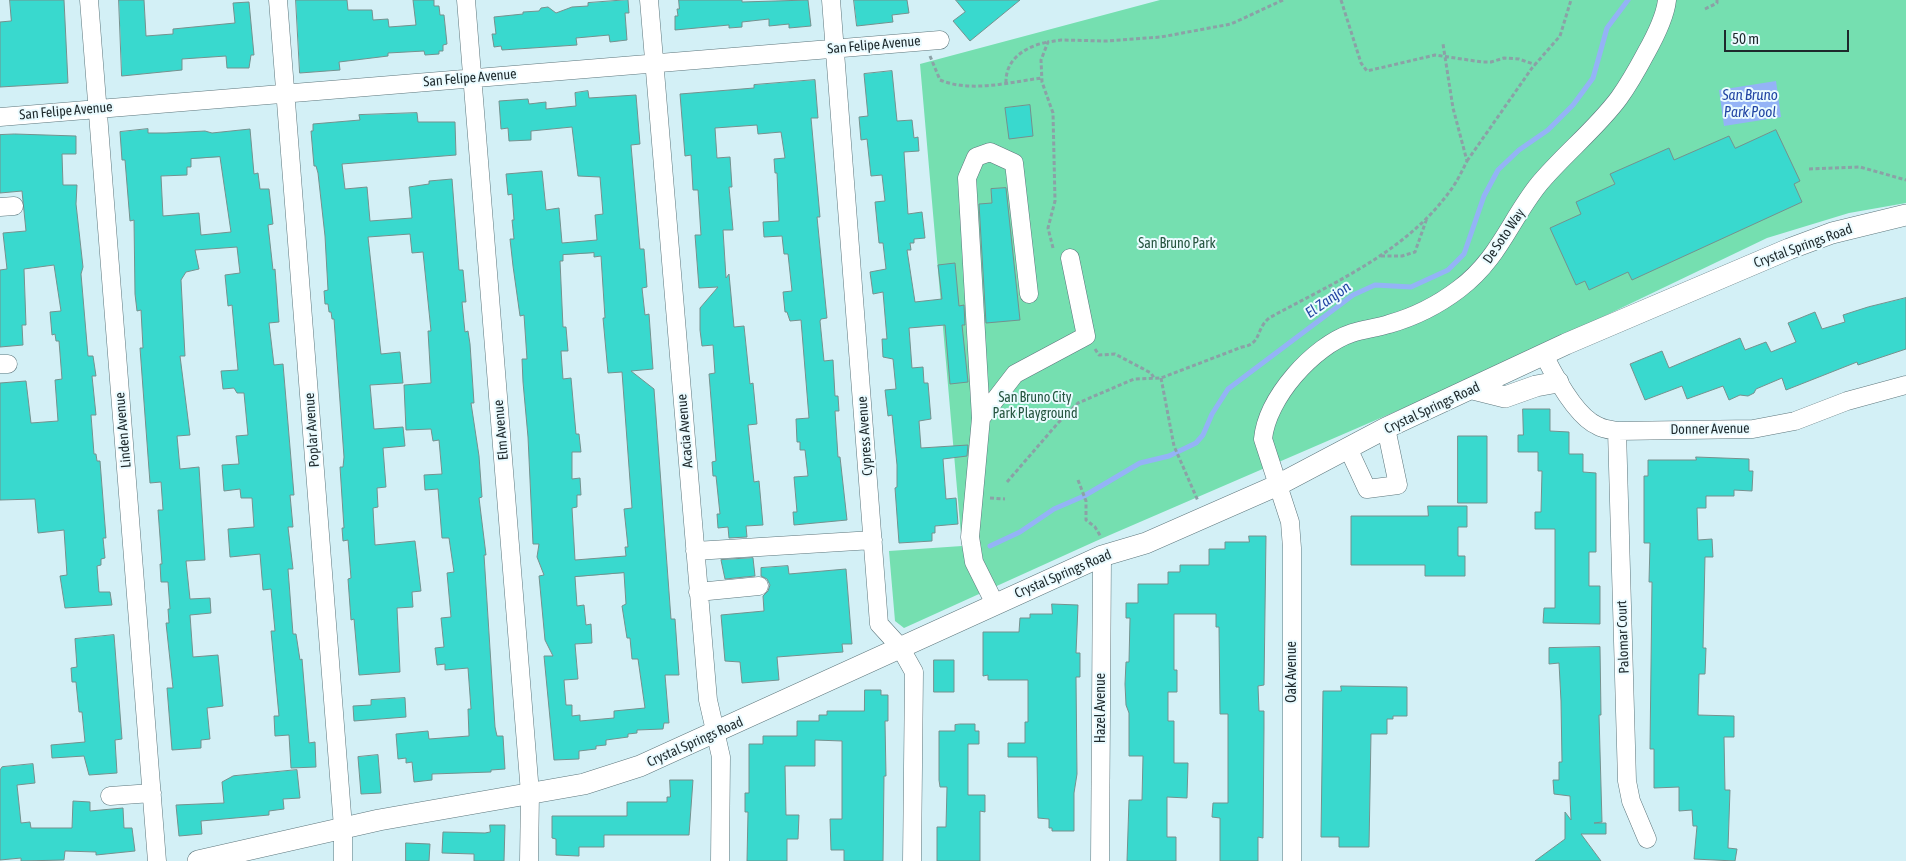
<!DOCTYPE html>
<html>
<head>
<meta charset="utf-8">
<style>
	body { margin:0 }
	#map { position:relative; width:1906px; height:861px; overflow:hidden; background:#d3f0f6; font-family:"Asap Condensed",sans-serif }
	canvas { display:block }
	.scale { position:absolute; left:1724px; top:30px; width:125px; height:22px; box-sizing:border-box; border:2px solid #1e292c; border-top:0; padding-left:6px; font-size:15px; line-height:18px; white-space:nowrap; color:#1e292c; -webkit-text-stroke:4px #eafbff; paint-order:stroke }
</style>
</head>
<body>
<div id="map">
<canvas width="1906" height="861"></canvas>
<div class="scale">50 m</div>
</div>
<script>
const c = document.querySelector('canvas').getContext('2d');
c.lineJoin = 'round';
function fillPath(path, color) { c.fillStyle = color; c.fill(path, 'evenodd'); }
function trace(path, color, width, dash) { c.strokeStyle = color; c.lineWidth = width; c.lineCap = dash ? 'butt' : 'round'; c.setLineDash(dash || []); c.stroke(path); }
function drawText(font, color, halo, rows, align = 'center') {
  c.font = font + ' "Asap Condensed",sans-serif'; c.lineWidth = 4; c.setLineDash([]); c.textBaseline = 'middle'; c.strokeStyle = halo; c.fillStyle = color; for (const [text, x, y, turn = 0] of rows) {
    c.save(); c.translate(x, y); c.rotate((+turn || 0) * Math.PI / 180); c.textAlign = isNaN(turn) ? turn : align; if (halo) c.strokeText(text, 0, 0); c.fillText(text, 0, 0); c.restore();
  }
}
fillPath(new Path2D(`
	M1160,0H1906V203L1849,213L1767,238L1494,369L1096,541L904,628L895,621L889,551L962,546L920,64Z`), '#75dfb0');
fillPath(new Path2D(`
	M1776,81L1781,117L1724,126L1719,90Z`), '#94b3f6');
trace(new Path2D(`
	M990,546L1020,532L1054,509L1084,496L1140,463L1169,456L1196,443L1203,435L1212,414L1228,389L1353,295L1375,285L1411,287L1448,270L1464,254L1484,196L1498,170L1519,150L1548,130L1573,105L1593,78L1607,28L1628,0`), '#94b3f6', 5);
const building = new Path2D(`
	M10,0H64L68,83L0,87V22L11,21Z
	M119,0H144L146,36L173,34V29L235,23L233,3L249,2L254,55H251L249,68H227L226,56L182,59V70L122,76Z
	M296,0H347L348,10H372L373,20L388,19L389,27L416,25L413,0H434V6H439L440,15H444L447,44L443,45V51H439V54L425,55L424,51L388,53V56L339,62L340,70L300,73Z
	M628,0L629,13H625L627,40L610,42L609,35L576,38L577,45L502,50L501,46L494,47L492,34H496L494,17L523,14V12L539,11L541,8L548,7L556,13L572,7L588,6V3Z
	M679,0H742V2L808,0L811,26L789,28V24L769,26V19L742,22V27L729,28V25L675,30V16H678L677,9H679Z
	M854,0H907L909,13L892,15L893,22L857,26Z
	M956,0H1020L970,41L953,21L965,12Z
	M892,71L897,121L912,120L914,138L918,137L919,151L904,152L908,214L922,212L925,238L914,239V243H910L911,250H907L915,302L942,299L938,265L955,263L959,306L964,305L965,325H962L968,382L950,384L945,325L909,328L912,368L923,367L924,383H928L931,419L919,421L921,448L968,445L967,456L943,459L946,499L956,498L958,524L935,526V533H932V541L899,543L895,488L897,487V465L892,415L888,416L885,390L896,389L893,359L883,357L882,339H887L883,292L873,294L870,272L886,269L883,243H879L875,202L885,201L882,175L871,176L867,139L861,140L859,117L868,116L864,74Z
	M815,80L818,118H811L820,217H817L827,318L821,319L820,321L824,361L833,360L835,396H838L839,411H835L838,457H840L847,520L794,525L793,512H797L794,477L808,476L805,450H800V442H797L796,419L809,418L801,320L790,321L787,312H785L783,292L792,291L788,254H784L782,236L764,237L763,222L779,221L777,173H775L774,159L785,158L781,132L758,134L757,125L715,128L717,158L730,157L732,187H729L733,230H723L726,278L729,274L734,327L744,326L750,384L753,383L757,424L748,425L754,482L759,481L763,525L746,526L747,537L729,538L728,527L718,528L717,514H720L716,476H713L712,462L716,461L709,374L715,373L713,345L702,346L700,330V308L718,287L699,288L695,235H701L698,190H693L691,155L685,156L680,94L754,88V85Z
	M588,91L589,98L636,95L640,144L631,145L640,249H644L646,273L647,287L642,288L645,315L649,314L653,369L631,371L654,389L671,619H675L679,675H665L669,723H664L663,729L637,730V733L628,734V737L606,740V745L596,746V749L579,751V759L554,760L544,656H553L545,640L539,576L544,575L537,557L539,544H533L528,437L523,382L522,359H527L524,315L520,316L513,266L510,239H514L512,220H514L512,194L508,195L506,174L542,171L546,210L559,208L562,243L597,240L595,215L603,214L600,177L578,176L572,127L531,131V140L509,141L508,128L501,129L499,101L528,99L529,104L546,102V109L576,106L575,93ZM594,253V257L601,256L605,318H603L608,373L622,372L632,508L624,509L628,547H625L626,556L575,560L572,508L577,507V495H581L580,478L572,479V452H581L579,434H576L571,378L563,379L561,351H568L566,327H563L560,261H563V255ZM624,573L626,604L622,606L627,638H630L632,659H638L645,708L614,711V718L580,721V715L572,716V705H566L564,680L578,679L575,644L592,643L591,624L586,625L584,605L577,606L575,577Z
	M1030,105L1033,136L1009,139L1005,108Z
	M417,113L418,122H455L456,155L342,164L345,189L367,187L370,221L412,218L409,187L429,184V181L452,179L459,270H463L466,302H462L465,332L468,331L470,344L474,403H471L479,456L482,497L479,498L486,555H484L495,727L497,736H503L505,769L491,770V772L432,774V780L414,782L412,762L406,763V758L398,759L396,734L428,731L429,739L469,736L468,709H471L468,668L445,670V664L437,665L435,648L444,647L441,618L451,617L447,573L454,572L449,538H442L438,489L425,490L424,475L442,474L439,440L433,441L431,429L406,430L404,385L431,383L428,331H431L423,252L412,253L410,234L368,237L381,354L400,352L403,383L370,385L374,429L403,427L405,446L383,448L386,487L377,488L378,507L373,508L375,545L415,541L421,591L412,592L413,607L397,608L400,672L359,675L354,619L351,620L348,579L351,578L348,540L343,541L342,528H344L340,467H343L344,457L334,319H332L331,312H329L328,304H325L324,291L328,290L325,236L318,173L316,166H314L311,131H313V124L360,120L359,115Z
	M148,129V133H166L205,131L212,133L250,129L254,174L258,173L260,189H269L273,224L268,225L273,270L275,269L279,322L269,323L274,365L283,364L294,495H290L293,527H288L293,569H288L293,634H296L300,660L302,659L309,743L315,742L316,767L291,768L289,735L275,736L274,716H279L271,631H275L271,589L263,590L260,554L230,557L228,529L254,527L252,498H241L240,489L224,491L222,465L239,464L236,436L248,435L244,393H237L234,388L223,389L221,371L238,370L232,305L228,306L225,275L240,273L237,247L195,250L199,269L186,272L181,280L185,356H180L190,435L177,436L180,469L199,467L205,560L186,561L190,599L210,598L211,613L190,615L193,657L218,655L223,706L207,708L210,739L201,740V748L172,750L167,688H173L166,623H169L168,609H170L168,582H161L160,564H162L158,510H163L161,482L150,483L140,348H143L141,310L137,311L135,294L134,220L130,221L125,160H122L120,132ZM220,157L231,232L201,235L199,213L163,216L161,176L187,175V167H191V159Z
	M1776,130L1800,181L1794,184L1802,202L1632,280L1628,272L1589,290L1585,281L1576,285L1550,228L1581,214L1576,202L1615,184L1610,174L1669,148L1674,160L1729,136L1735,148Z
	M15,134L76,136V154H62L63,185H77L76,204L83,267L81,274L88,356H93L96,376H92L96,415H91L94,454H96L97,461H100L106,538H103L105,558L101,559V565L97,566L99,592H110L112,605L65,608L60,576L67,575L64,530L38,533L35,499L0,500V383L26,381L31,423L58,421L55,380L62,379L59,341H56L55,334L52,335L50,312L61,311L54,265L24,269L26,325H22L23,345L0,347V270L7,269L3,233L26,231L22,191L0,193V135Z
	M1006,188L1020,320L986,323L979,204L992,203L991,189Z
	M1906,298V349L1858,365L1857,362L1786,390L1782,378L1756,389L1754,393L1748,396L1740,395L1729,400L1723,386L1687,399L1682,386L1645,400L1630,364L1662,351L1669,368L1740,338L1745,350L1766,342L1771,352L1796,342L1788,323L1815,312L1822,329L1845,322L1843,315L1868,307Z
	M1523,409H1550V431L1569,432V454H1583V472L1596,473V552H1589V586H1600V624L1543,623L1544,608H1555V529H1535V512H1541L1542,471H1538V452H1518V435H1523Z
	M1458,436H1487V503H1458Z
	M1696,457L1749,459V471H1753L1752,491L1734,490V496H1706V508H1697L1698,540L1712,539L1713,557H1705L1703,648H1706L1705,674H1699L1698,715L1734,716V737H1724L1725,790H1730L1728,848L1737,849L1735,861L1694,859L1697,826H1693L1692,810L1679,811V787L1654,788V749H1650L1652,582H1649L1650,543H1644V476H1648V460H1696Z
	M1428,506H1467V527H1458V556H1465V576H1425V565H1351V516H1428Z
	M1249,536H1266L1264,685L1258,686L1259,711H1264V728L1263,838L1258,837V861H1220V818L1212,817L1213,803H1228V714H1220L1219,627H1216V614H1174V670H1177V692H1168V721H1174V763H1188L1187,798L1167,797V837H1176V861H1127L1129,800H1142L1143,756H1129V713L1126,705L1125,684L1126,662H1129L1130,618H1126V603H1138V584H1168V572H1180V565H1209V549H1225V542H1249Z
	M753,558L755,576L725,579L721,560Z
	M788,566L789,574L846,569L852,644H842L843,652L777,657L779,680L742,683L740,662L725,661L721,615L764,611L763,596L768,591L770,585L767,579L761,576V568Z
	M1052,604L1078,605L1076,653H1080V677H1076L1077,774L1074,793V831H1052V828H1049V819L1038,818L1037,757H1008V743H1025V722H1028V680H988V675L983,676V632H1019L1020,618H1030V614H1052Z
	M114,635L122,739L115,740L117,773L89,775L84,756L52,758L51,745L85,742L82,712H79L76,682H72L71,668L77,667L75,639Z
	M1600,647L1601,715H1599L1602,822L1594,823H1606V834H1581L1601,861H1535L1565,839V812L1571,820L1570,796L1554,794L1553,780H1559V762H1562L1561,701L1559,663L1549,664V648Z
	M934,660H954V692H934Z
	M1341,686L1407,687V716H1393V719H1387V734H1371L1369,847H1339V837H1321L1323,691H1341Z
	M865,690H881V695H888V721H885L886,776H884L883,861H844V850H831L830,819H842V741L815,740V766H785L786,815H799L798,839H787V861H747L748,812H745V793H749V744H763V736H797V721H819V715H827V711H864Z
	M405,698L406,717L354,721L353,706L371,705V700Z
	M960,724H975V731H979V744H968V795H985V812L980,811V861H937V827H946L947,787H940L939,780V731H955V725Z
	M378,755L381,793L361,794L358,757Z
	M33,764L35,783L17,785L21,823L30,822L31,828H72L73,801L90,802V811L123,808L124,828H132L135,851L96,855V852L65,851L64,860L21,861V858L0,860V770L2,767Z
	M297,770L300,798L283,799L284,809L269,811V815L201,821L202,834L179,836L176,805L224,803L222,782L233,776Z
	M670,780H693L689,835H604V847H579V856L556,855V839L552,838V816H627V802H667V797H670Z
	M490,825H505L504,861H474V854L442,853L443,832L485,833L490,832Z
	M406,843L430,844L429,861H406Z`);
fillPath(building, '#39d9ce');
trace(building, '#75918e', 1);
const minor = new Path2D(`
	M89,0L157,861
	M278,0L343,827V861
	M466,0L530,793L529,861
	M649,0L708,700L721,757L720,861
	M831,0L879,624L900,647L914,672L912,861
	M0,117L940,40
	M0,207L14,206
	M1544,355C1554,375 1576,417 1598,426C1603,429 1611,430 1617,431L1753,429L1795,421L1847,401L1906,385
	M0,364H8
	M981,418L967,178L976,157L990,152L1014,163L1029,294
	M1617,431L1627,781L1631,801L1647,839
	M1348,448L1367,489L1398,485L1386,428
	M695,551L873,540
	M698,592L759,586
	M995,604L974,562L970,537L981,418L1015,374L1086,336L1070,258
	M110,796L152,793
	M1100,861L1102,556
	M1292,861V548L1290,522L1263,439C1267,398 1313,346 1352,333C1364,329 1377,328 1389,324C1414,317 1438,305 1459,289C1499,259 1510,220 1539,184C1564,154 1596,129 1619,98C1629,84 1638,68 1646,53C1655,37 1665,18 1667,0`);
const major = new Path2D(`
	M1473,389L1505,397L1536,386L1558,382
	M198,861L379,820L584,784L640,766L1102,556L1146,543L1278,485L1386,428L1566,344L1789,249L1832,233L1906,215`);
trace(minor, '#5d767c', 19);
trace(major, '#5d767c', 22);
trace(new Path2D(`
	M1341,0L1361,63L1367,71L1435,55L1482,62H1491L1504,58L1519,59L1536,65
	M1705,9L1717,3V0
	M930,56L940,80C971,93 1010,82 1042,78
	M1006,83C1005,59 1026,46 1048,42
	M1467,161L1532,68L1560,36L1571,0
	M1809,169L1860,167L1906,180
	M1053,248L1048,228L1055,201L1053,113L1042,82L1041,60L1048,42L1061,40L1106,41L1161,37L1231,24L1283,0
	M1381,256H1402L1415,252L1427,218
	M1095,349L1099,355L1115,354L1151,373L1154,378
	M1161,378L1174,446L1198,501
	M1078,480L1086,501V520L1095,527L1101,537
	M1007,482L1058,423L1078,403L1134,379L1161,378L1242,347C1262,344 1255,330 1269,318C1333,283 1406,252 1450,191C1457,182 1462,171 1467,161L1453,108L1443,44
	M990,498L1005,499`), '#8ba1a6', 3, [4, 2.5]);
trace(minor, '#fff', 18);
trace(major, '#fff', 21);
drawText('14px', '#1e292c', '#eafbff', [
	["San Felipe Avenue",874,45,-5],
	["San Felipe Avenue",470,78,-5],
	["San Felipe Avenue",66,111,-5],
	["De Soto Way",1504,236,-56],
	["Crystal Springs Road",1803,246,-20],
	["Crystal Springs Road",1432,408,-25],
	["Donner Avenue",1710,429,-1],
	["Linden Avenue",123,430,-95],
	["Poplar Avenue",312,430,-94],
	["Elm Avenue",501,430,-95],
	["Acacia Avenue",685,431,-95],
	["Cypress Avenue",865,436,-94],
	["Crystal Springs Road",1063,574,-23],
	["Palomar Court",1623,637,-92],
	["Oak Avenue",1292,672,-90],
	["Hazel Avenue",1101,708,-90],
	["Crystal Springs Road",695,742,-24]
]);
drawText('14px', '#265540', '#eafbff', [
	["San Bruno Park",1177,244],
	["San Bruno City",1035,398],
	["Park Playground",1035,414]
]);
drawText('italic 15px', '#2346a4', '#eafbff', [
	["San Bruno",1750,95],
	["Park Pool",1750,112],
	["El Zanjon",1328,300,-35]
]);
</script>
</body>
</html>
